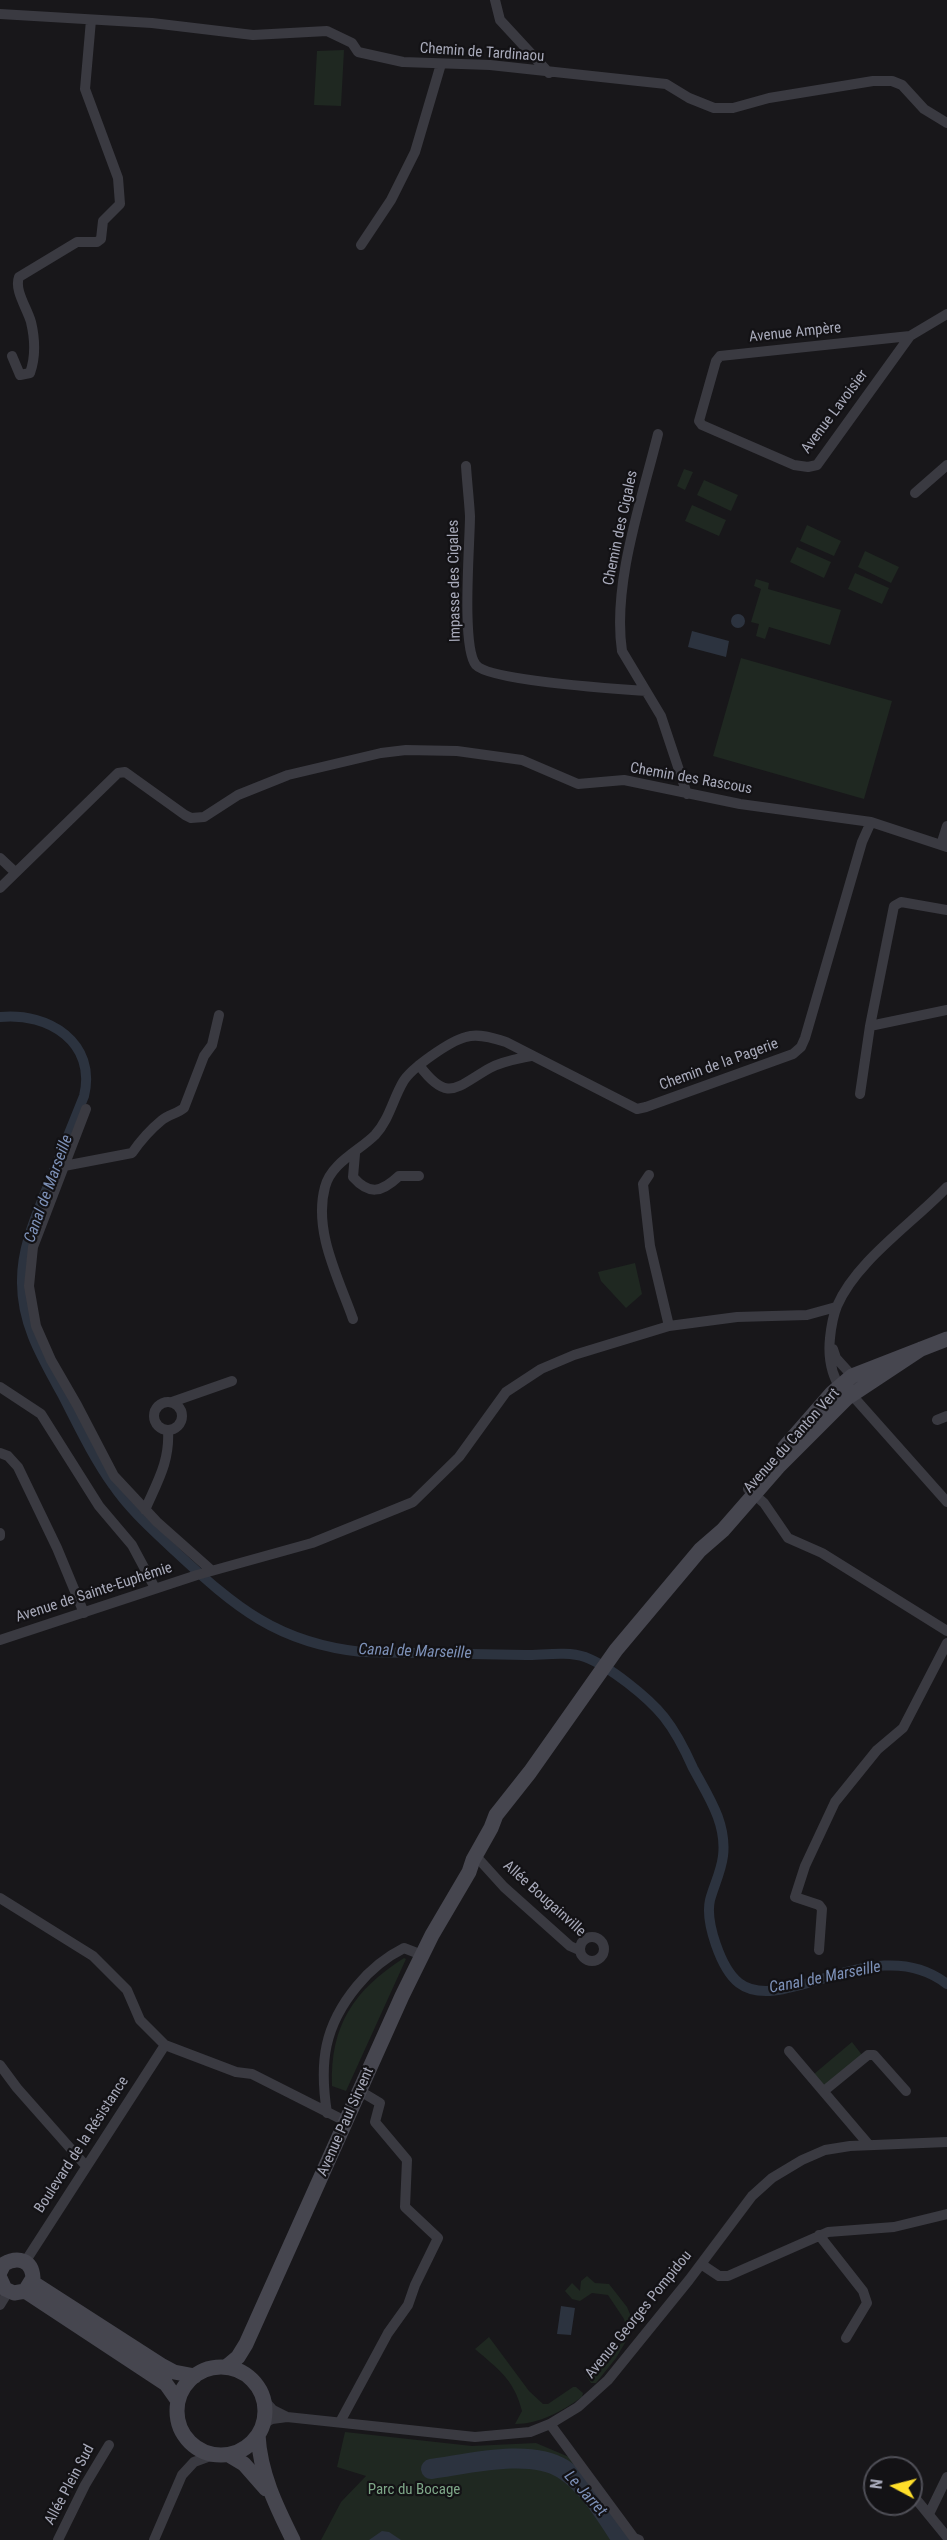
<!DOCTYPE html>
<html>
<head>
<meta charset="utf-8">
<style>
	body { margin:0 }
	#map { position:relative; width:947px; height:2540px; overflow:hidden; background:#18171a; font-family:"Roboto Condensed",sans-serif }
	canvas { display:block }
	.north { position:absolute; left:863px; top:2456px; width:60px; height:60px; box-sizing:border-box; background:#131215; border:2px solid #4f4f57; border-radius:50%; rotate:277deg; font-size:16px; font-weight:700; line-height:24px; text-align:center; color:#a8aaba }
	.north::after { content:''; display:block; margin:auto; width:21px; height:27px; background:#ffdf2a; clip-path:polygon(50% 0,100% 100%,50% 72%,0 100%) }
</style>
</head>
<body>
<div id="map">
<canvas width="947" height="2540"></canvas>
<div class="north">N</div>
</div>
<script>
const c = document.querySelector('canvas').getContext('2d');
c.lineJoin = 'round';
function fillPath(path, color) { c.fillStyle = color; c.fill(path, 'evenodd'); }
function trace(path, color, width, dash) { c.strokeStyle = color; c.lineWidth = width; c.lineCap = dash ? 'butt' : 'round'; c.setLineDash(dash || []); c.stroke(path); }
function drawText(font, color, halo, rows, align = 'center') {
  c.font = font + ' "Roboto Condensed",sans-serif'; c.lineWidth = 4.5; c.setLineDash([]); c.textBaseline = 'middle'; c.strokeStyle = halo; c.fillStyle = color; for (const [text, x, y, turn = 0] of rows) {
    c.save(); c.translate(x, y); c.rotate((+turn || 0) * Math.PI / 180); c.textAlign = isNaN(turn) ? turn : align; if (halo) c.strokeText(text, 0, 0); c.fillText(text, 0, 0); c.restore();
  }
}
fillPath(new Path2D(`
	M344,50L341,106L314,105L317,51Z
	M684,469L693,472L685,490L677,486Z
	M704,480L738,495L731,511L697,495Z
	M692,505L726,520L719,536L685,521Z
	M807,525L841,541L834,556L800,541Z
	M797,547L831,562L824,578L790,562Z
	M865,551L899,567L891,583L858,567Z
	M855,573L889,588L882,604L848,589Z
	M756,579L769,583L768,589L841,610L830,645L769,627L765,639L756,636L759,624L751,622L761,589L754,586Z
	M741,658L892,701L864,799L713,756Z
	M635,1263L642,1294L626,1308L601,1281L598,1272Z
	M404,1958L406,1959L346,2091L332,2086C330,2025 354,1990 404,1958Z
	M852,2042L862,2055L823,2087L814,2074Z
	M587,2276L595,2283L609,2284L627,2307L635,2326L616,2358L596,2383H591L586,2375L610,2358L628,2334L624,2319L608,2295L592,2293L580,2301L572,2299L565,2291L572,2283L580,2291L581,2281Z
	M489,2337L529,2391L543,2404H548L573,2387H576L583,2393L582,2397C562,2411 540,2424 515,2424L522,2411C514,2379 498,2369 475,2349Z
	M345,2432L472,2446L536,2443L569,2457L631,2540H321L341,2502L366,2476L337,2467Z`), '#1f2821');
fillPath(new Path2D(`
	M731 621a7 7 0 1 1 14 0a7 7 0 1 1-14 0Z
	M692,631L729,641L726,657L688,647Z
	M561,2306L575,2308L571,2335L557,2334Z
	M382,2531L389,2532L401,2540H369Z`), '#2c333f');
trace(new Path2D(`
	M0,1017C49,1012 97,1043 84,1096C71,1128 58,1160 45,1193C34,1221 22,1249 22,1280C21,1323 42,1358 62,1394C78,1425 93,1457 113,1485C130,1510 153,1530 175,1551C235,1607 277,1643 362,1652C416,1653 471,1654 526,1655C543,1655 568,1651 585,1657C609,1666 648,1697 664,1717C676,1732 685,1750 693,1768C708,1796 727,1823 723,1856C721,1872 714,1885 710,1900C705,1922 721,1969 739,1983C783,2017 877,1929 947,1984`), '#2c333f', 10);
trace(new Path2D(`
	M431,2469C468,2464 530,2448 563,2469C587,2484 607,2516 622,2540`), '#2c333f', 20);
trace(new Path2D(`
	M495,0L500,20L549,73
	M0,14L152,23L253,35L327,31L352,43L358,52L403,62L490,65L666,84L689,98L714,108H733L769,98L873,81H892L902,85L924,109L947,123
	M361,245L391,200L415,152L441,64
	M910,336L720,356L716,361L699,421L702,425L794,465L808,467L817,465L910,336L947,314
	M12,356L20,375L30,373C36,356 35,339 31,322C27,308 14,290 19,277L77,242H97L101,239L103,221L120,204L118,178L85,89L91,20
	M658,434C642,499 612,584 622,651L661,716L687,794
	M466,466C467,482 469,499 470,516C470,543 461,647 476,665C490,681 619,689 646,691
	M915,493L947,465
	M941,845L947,826
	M0,858L15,872
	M0,888L118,773L125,772L185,815L191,818L204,817L238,795L288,775L381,753L406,750L457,751L522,760L578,784L624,780L740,804L871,822L947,847
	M870,1026L947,1010
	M419,1065C448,1104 456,1087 490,1068C503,1061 517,1059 531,1056
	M860,1094L870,1026L894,906L901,902L947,910
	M86,1109L33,1247L29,1286L36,1326L51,1360L77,1405L114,1476L157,1522L211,1570
	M355,1154L353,1177C369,1195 381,1193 399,1176H419
	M64,1166L132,1153C141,1140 151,1129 162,1120C168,1115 178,1113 184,1108L204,1056L212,1045L219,1015
	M649,1175L643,1184L650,1246L669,1326
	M353,1319C339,1279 313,1231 325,1187C331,1163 359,1151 375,1135C389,1120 393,1099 403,1082C411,1068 450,1041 466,1037C478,1033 494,1038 506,1042L637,1109L646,1107L793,1054L801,1047L805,1038L862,842L871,822
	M833,1349L836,1358L855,1379
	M0,1387L41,1414L99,1506L132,1545L155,1588
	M842,1391C831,1375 828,1357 830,1338C831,1328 833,1316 837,1306C856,1261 913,1223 947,1187
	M851,1394L947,1502
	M154 1416a14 14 0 1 1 28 0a14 14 0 1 1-28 0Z
	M172,1402L232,1381
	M937,1420L947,1416
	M0,1453L8,1456L18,1467L57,1548L84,1613
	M748,1489L764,1503L788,1538L822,1553L947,1631
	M145,1510C157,1482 170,1462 168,1430
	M0,1533V1536
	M0,1640L197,1575L312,1543L413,1502L459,1457L506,1392L541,1369L574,1355L669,1326L737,1317L807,1315L836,1307
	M475,1855L504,1887L570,1946L579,1950
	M0,1898L93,1956L127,1990L140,2020L165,2045L236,2072L252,2074L345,2121
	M580 1949a12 12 0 1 1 24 0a12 12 0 1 1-24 0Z
	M819,1950L822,1909L819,1905L795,1897L805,1866L835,1802L877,1750L903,1728L947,1643
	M789,2051L869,2145
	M0,2065L17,2088L86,2166
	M824,2091L868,2055H874L906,2091
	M327,2113C319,2062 324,2026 357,1986C370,1970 386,1957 404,1948L422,1955
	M819,2235L863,2291L867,2303L846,2338
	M25,2262L165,2045
	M701,2264L719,2276H728L828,2232L894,2227L947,2214
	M0,2305L8,2292
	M264,2400L273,2410L287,2417
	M340,2422L388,2333L408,2305L415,2285L438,2238L405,2207L407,2160L375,2122L380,2103L360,2091
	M263,2424L272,2419L287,2417L475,2437L530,2432L550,2424L578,2407L608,2380L689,2280L752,2196L772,2178L802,2160L825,2150L850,2146L947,2142
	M550,2424L634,2538L639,2540
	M911,2493L947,2537
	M929,2514L947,2477
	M58,2540L85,2485L109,2445
	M154,2540L182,2475L194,2462L213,2455`), '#3a3a41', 10);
trace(new Path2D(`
	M784,1448L832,1393L852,1376L947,1339
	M0,2272L4,2264C18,2256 32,2260 33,2278L25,2291L14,2293L5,2289L0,2278
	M32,2282L161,2365L174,2372L195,2376
	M25,2291L166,2384L178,2401
	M226,2367L238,2357L246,2344L402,1996L432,1935L469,1872L473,1860L491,1828L496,1815L530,1772L616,1650L700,1550L723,1530L778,1467L847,1398L921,1349
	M177 2411a44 44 0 1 1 88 0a44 44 0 1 1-88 0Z
	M258,2435C260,2473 276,2506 293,2540
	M229,2455L244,2464L266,2489`), '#46464f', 15);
drawText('15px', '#a8aaba', '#131215', [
	["Chemin de Tardinaou",482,53,4],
	["Avenue Ampère",795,333,-6],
	["Avenue Lavoisier",835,412,-53],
	["Chemin des Cigales",621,528,-78],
	["Impasse des Cigales",455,581,-91],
	["Chemin des Rascous",691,779,10],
	["Chemin de la Pagerie",719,1065,-20],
	["Avenue du Canton Vert",792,1441,-48],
	["Avenue de Sainte-Euphémie",94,1593,-18],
	["Allée Bougainville",544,1899,42],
	["Avenue Paul Sirvent",346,2122,-66],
	["Boulevard de la Résistance",82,2145,-57],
	["Avenue Georges Pompidou",639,2315,-51],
	["Allée Plein Sud",70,2485,-62]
]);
drawText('15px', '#7ea788', '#131215', [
	["Parc du Bocage",414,2490]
]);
drawText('italic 16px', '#7d91b8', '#131215', [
	["Canal de Marseille",49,1189,-70],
	["Canal de Marseille",415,1652,2],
	["Canal de Marseille",825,1978,-11],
	["Le Jarret",585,2494,48]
]);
</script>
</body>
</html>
